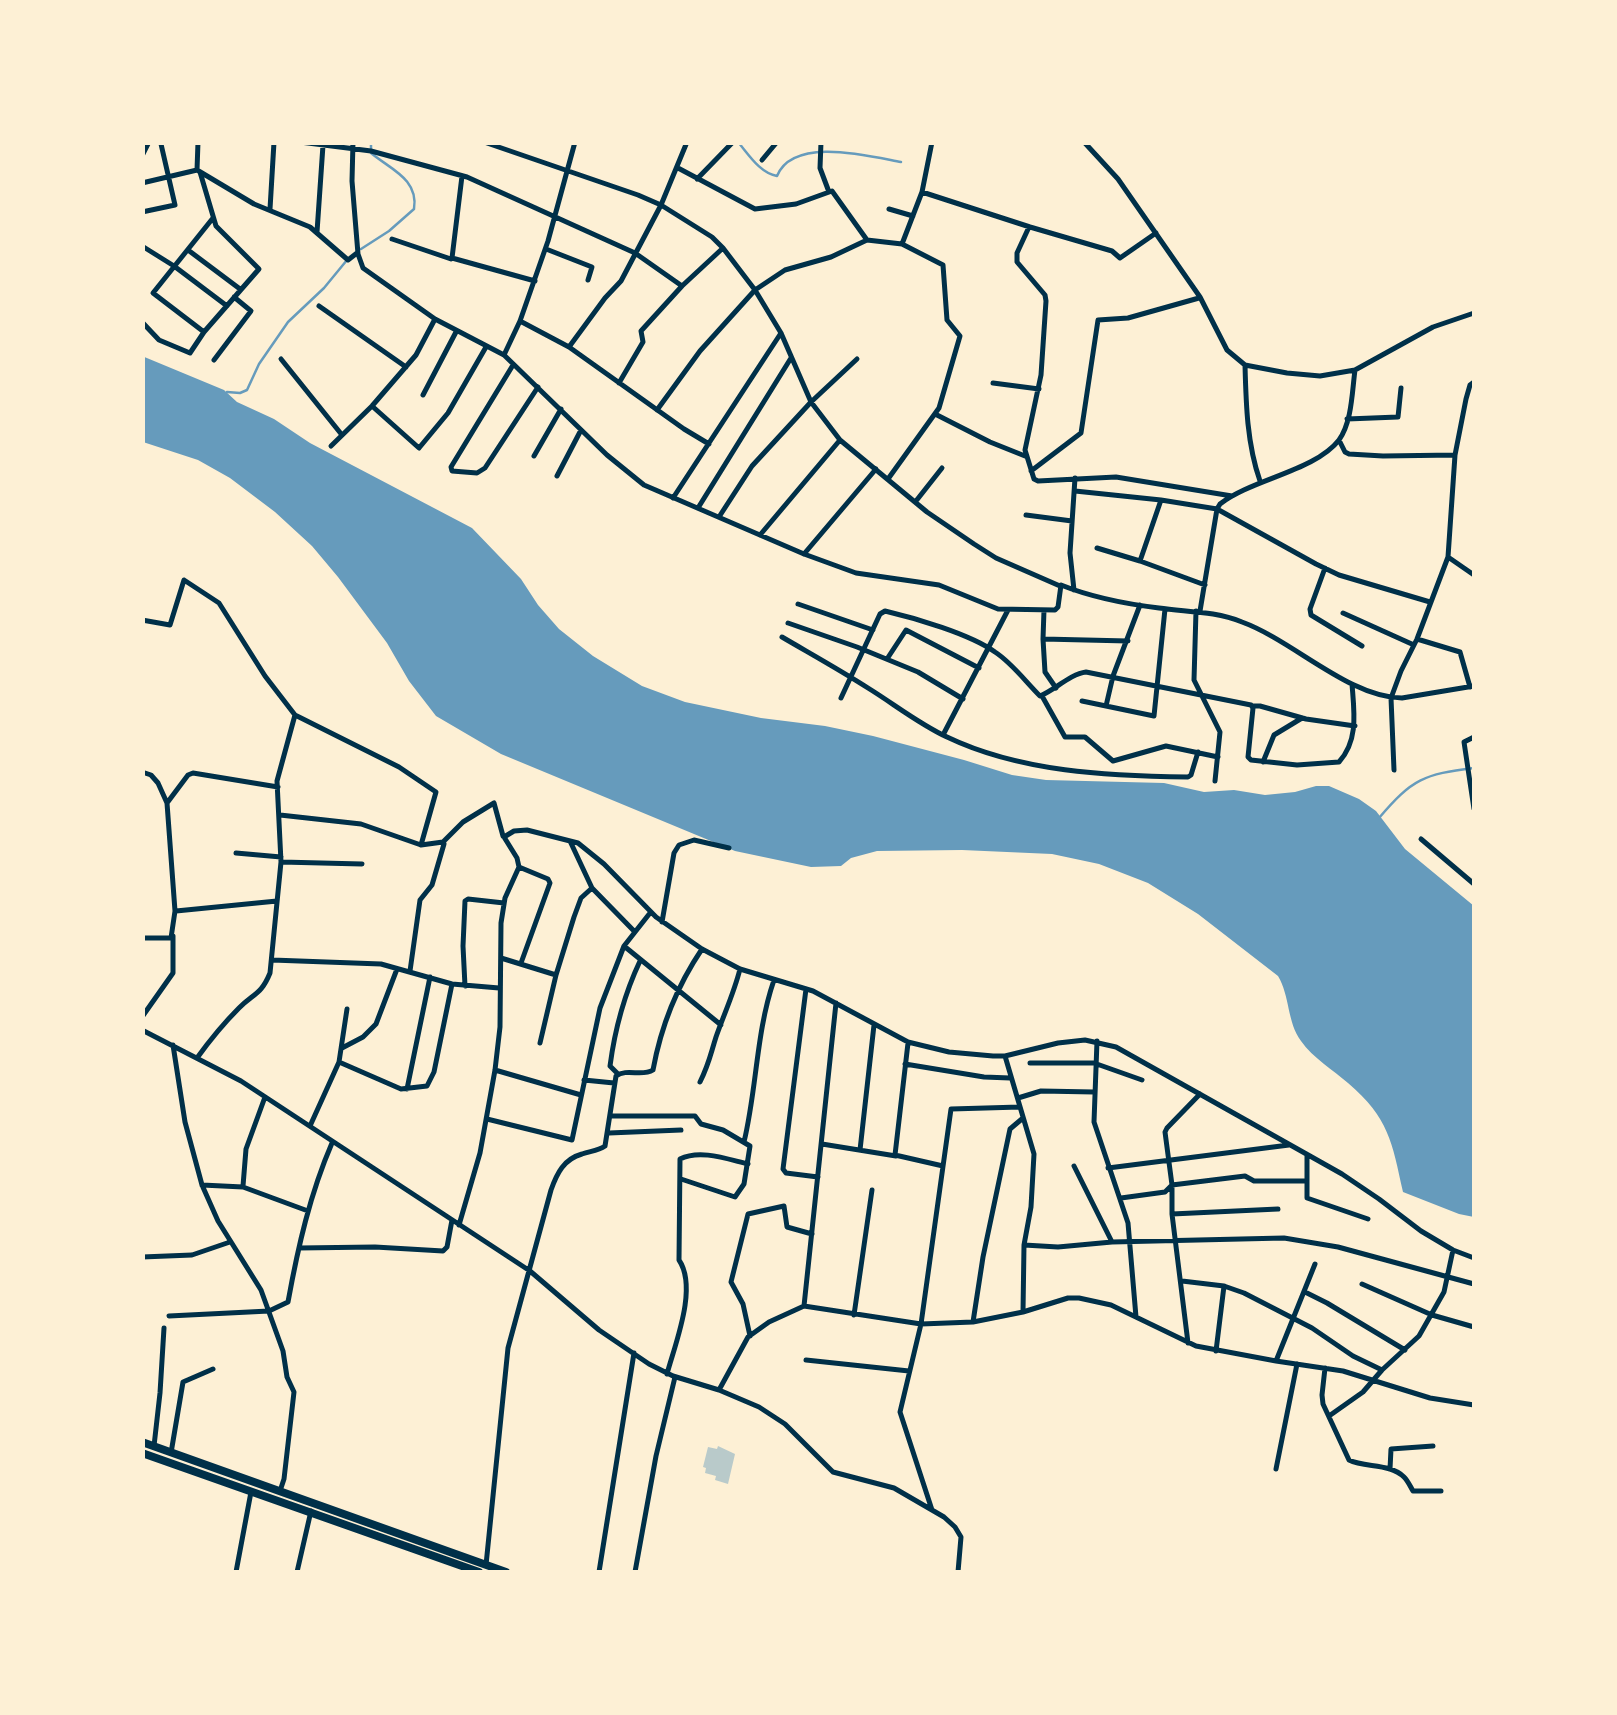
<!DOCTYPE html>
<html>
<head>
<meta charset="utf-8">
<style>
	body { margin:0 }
	#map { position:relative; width:1617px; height:1715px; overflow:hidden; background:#fdf0d5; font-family:Inter,sans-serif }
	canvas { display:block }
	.frame { position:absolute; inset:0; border:145px solid #fdf0d5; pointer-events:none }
</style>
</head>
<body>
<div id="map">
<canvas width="1617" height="1715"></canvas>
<div class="frame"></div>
</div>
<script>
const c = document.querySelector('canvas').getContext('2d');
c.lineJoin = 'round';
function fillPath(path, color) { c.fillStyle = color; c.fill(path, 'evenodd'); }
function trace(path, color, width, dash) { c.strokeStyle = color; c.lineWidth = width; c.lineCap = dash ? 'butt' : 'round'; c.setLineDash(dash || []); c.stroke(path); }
fillPath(new Path2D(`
	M718,1446L735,1454L728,1484L715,1480L716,1476L705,1473L706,1468L703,1467L708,1447L717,1449Z`), '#b9caca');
fillPath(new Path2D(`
	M142,356L224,390L237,402L274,419L310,443L472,528L521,579L538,605L559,629L593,656L642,686L685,702L761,718L825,726L873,736L964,760L1012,775L1046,780L1164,783L1204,792L1234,790L1265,795L1295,792L1316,786H1329L1359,799L1376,811L1405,849L1474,906V1217L1459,1214L1403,1192C1392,1142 1389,1118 1348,1083C1333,1070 1313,1058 1301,1041C1287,1022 1290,996 1278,976L1198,914L1148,883L1099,864L1052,854L962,850L877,851L851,858L841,866L811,867L735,851L501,754L436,716L409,681L387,643L338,577L312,546L275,512L230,478L198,460L143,442Z`), '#669bbc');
trace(new Path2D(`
	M738,142C749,155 760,173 777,176C793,136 869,156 901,162
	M361,249L389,231L414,209C419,179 390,169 371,153V142
	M227,392L240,393L247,390L259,364L288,322L324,288L347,260
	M1379,818C1412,779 1424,774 1474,768`), '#669bbc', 2.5);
trace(new Path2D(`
	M198,142L197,170L254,204L310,227L348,260L357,253
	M300,142L371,151L467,177L635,253L682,286
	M353,142L352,181L358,254L363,268L435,319L504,355L607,455L644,485L804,554L856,573L939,585L998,609L1055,610L1058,607L1061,585C1091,597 1126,604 1159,608C1187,612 1215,611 1242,622C1294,641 1348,697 1402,698L1474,686
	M484,142L638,195L661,205L712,237L723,248L755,290L781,333L811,402L840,440L927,512L974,544L996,558L1060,586
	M821,142L820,168L829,192
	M962,142H991
	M1084,142L1118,179L1200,297L1227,350L1245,365L1287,373L1320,376L1355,370L1433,327L1474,313
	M142,156L149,142
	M762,160L777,142
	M678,168L755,209L796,204L832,191L867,240
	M462,176L452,258L535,281
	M697,179L733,142
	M142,183L197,170
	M922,192L1030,227L1112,251L1120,258L1156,233
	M270,209L274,142
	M889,209L913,216
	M142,212L175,205L161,144
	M1029,227L1017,253V262L1045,295L1046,301L1041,375L1025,450L1034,479L1038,481L1116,477L1232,496
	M317,232L323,145
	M392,239L451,259
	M142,246L174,266L227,306
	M546,249L592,267L588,280
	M188,250L240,289
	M319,306L406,367
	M520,321L569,347L684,429L709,444
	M142,322L159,340L190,353L204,332L259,269L216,226L200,172
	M204,332L153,293L213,218
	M569,347L605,298L621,281L661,205L687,142
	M504,355L520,321L548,241L575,142
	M281,359L342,435
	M214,360L251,311L234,297
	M513,365L451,467L452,471L477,473L485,468L538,387
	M1245,365C1246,404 1247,444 1260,481
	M619,383L643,342L641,331L682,286L723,248
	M993,383L1039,389
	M423,395L456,332
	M372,406L419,448L448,413L486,347
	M657,410L700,351L755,290L785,270L831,257L867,240L902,244L922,192L932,142
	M937,415L990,442L1025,456
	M1347,419L1398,417L1401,388
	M1339,440L1345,452L1349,454L1383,456L1455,455
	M331,446L372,406L416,355L435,319
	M534,456L561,409
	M1031,471L1081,433L1098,320L1128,318L1199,298
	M557,476L581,430
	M888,479L939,408L960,336L947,320L943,265L902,244
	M1075,491L1161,500L1217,509L1316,564L1339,575L1430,602
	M673,498L781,333
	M916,501L942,468
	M698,508L791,358
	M1026,515L1072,521
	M719,517L752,466L811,402L857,359
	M760,535L840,440
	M1097,548L1140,561L1205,585
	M804,554L876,469
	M1448,557L1474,575
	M1140,561L1161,500
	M1325,568L1310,609L1311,615L1362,646
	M1074,590L1070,553L1075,478
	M798,604L873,630
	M1196,611L1194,680L1220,732L1215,781
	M1200,611L1217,509L1220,504C1252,479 1315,471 1339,440C1352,422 1352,392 1355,370
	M1343,613L1414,645
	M142,620L170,625L184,580L219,603L265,676L295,715L399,767L436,792L421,845
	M788,623L857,647L918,672L963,699
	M782,637C811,654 840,670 868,688C894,704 919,724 947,737C1020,772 1108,776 1188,777L1191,775L1198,752
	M1043,639L1044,610
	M1417,639L1460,652L1470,687
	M887,659L906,630L979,668
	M1056,688L1045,672L1043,639L1128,641
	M1042,696L1065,737H1085L1113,761L1166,746L1218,757
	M841,698L880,614L885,611C915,618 970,634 995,652C1012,663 1025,681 1040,696C1055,690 1070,674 1086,672L1251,705L1253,708L1248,757L1251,760L1297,765L1339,762C1359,740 1354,711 1352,684
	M1082,701L1154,716L1165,609
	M1106,706L1113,676L1140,605
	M1252,706H1260L1306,719L1355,726
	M943,735L1008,610
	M1474,737L1464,742L1474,809
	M1263,762L1274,735L1302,718
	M1394,770L1391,698L1401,671L1417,639L1448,557L1455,455L1466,399L1470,385L1474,382
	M142,772L151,775L158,783L167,803L175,911L171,938H142
	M167,803L188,775L193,773L278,787
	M280,815L361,824L421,845L443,842L463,822L494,803L503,836
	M1421,839L1474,884
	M570,841L592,888L634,931
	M236,853L281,857
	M281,862L362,864
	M519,867L548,879L550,883L521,963
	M176,911L277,901
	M662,922L674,853L679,845L694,840L729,848
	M624,946L721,1025
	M501,958L556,975
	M272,960L381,964L452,984L499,988
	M410,971L420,900L432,885L444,844
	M465,986L463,946L465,901L468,899L504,903
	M806,989L783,1169L786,1173L818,1177
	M142,1017L173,973V936
	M142,1030L241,1081L530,1271L599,1330L649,1364L673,1376L719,1390L759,1407L785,1424L833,1472L894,1488L944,1517L955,1527L961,1537L958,1572
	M1097,1041L1094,1122L1128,1223L1136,1317
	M540,1043L556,975L574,917L581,898L592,888
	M908,1043L895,1155L943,1166
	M173,1045L185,1122L202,1185L218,1221L261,1290L283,1351L287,1377L294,1392L284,1479L280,1491
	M342,1048L363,1037L376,1024L397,969
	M1005,1056L1034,1154L1031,1207L1024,1245L1023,1312
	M197,1058C210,1040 223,1024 239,1008C254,993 261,995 270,973L281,862L277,781L295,715
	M339,1062L401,1089L427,1086L434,1072L452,984
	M1030,1063H1094L1142,1080
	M905,1064L984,1077L1010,1078
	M495,1070L581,1095
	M618,1074L610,1066C615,1028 624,995 640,961
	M584,1080L614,1083
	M700,1082C709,1064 710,1056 716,1037C724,1014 734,993 740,969
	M407,1089L430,977
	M1018,1098L1041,1091L1094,1092
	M611,1116H695L701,1124L723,1130L750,1146L744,1184L735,1197L681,1179
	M487,1119L572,1140L600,1008L624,946L650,913
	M310,1126L339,1062L347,1009
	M609,1133L681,1130
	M744,1142C757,1088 756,1032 774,980
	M822,1144L896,1156
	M860,1150L874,1025
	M1307,1156V1198L1368,1219
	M1074,1166L1112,1242
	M1108,1168L1289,1145
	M202,1185L243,1187L308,1211
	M243,1186L246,1149L265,1097
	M1121,1198L1165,1192L1172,1185L1245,1176L1254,1181H1307
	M1172,1214L1278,1209
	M459,1225L480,1153L495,1070L500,1027L501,923L505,898L519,867L517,858L504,837L514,831L527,830L578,843L604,864L656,917L702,949L740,969L813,991L908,1042L949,1052L993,1056H1005L1058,1043L1085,1040L1116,1047L1342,1174L1379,1199L1421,1231L1453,1250L1474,1258
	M1024,1245L1058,1247L1112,1242L1284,1238L1338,1247L1474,1284
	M299,1248L375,1247L443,1251L447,1247L452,1220
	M142,1257L192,1255L230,1242
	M1182,1281L1224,1286L1244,1293L1312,1328L1353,1356L1382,1370
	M1362,1284L1432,1315L1474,1327
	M1305,1292L1327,1303L1405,1350
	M804,1306L836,1003
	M854,1315L872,1190
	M169,1316L269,1311L288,1302C298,1247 310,1194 332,1143
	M973,1322L983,1257L1010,1129L1023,1118
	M750,1336L743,1304L731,1282L748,1214L784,1206L787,1227L812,1234
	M1188,1343L1172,1214V1185L1165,1132L1167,1128L1200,1094
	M1216,1351L1224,1286
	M806,1360L909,1371
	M1276,1361L1315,1264
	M1325,1368L1322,1395L1323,1404L1349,1460C1365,1468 1390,1463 1404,1477C1408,1481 1410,1486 1413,1491H1441
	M667,1374C675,1344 698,1288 679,1260L680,1159C700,1149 727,1159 748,1164
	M719,1390L748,1337L769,1322L804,1306L921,1324L973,1322L1023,1312L1068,1298H1079L1111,1305L1196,1346L1276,1361L1343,1371L1430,1398L1474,1405
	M1329,1416L1363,1392L1382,1370L1419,1336L1444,1292L1453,1250
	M154,1446L160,1393L164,1328
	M171,1453L183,1382L213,1369
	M1276,1469L1297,1364
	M1390,1469L1391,1449L1433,1446
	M932,1510L900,1412L921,1324L951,1109L1020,1107
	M486,1565L508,1348L551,1190C557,1173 564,1159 582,1154C591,1151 598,1151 605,1146L616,1076C627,1068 642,1077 653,1070C661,1026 677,986 702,949
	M236,1572L251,1492
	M297,1572L311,1511
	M599,1572L634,1353
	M635,1572L656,1456L675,1377`), '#003049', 5);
trace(new Path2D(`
	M142,1442L506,1572
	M142,1453L479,1572`), '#003049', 8);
</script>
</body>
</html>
